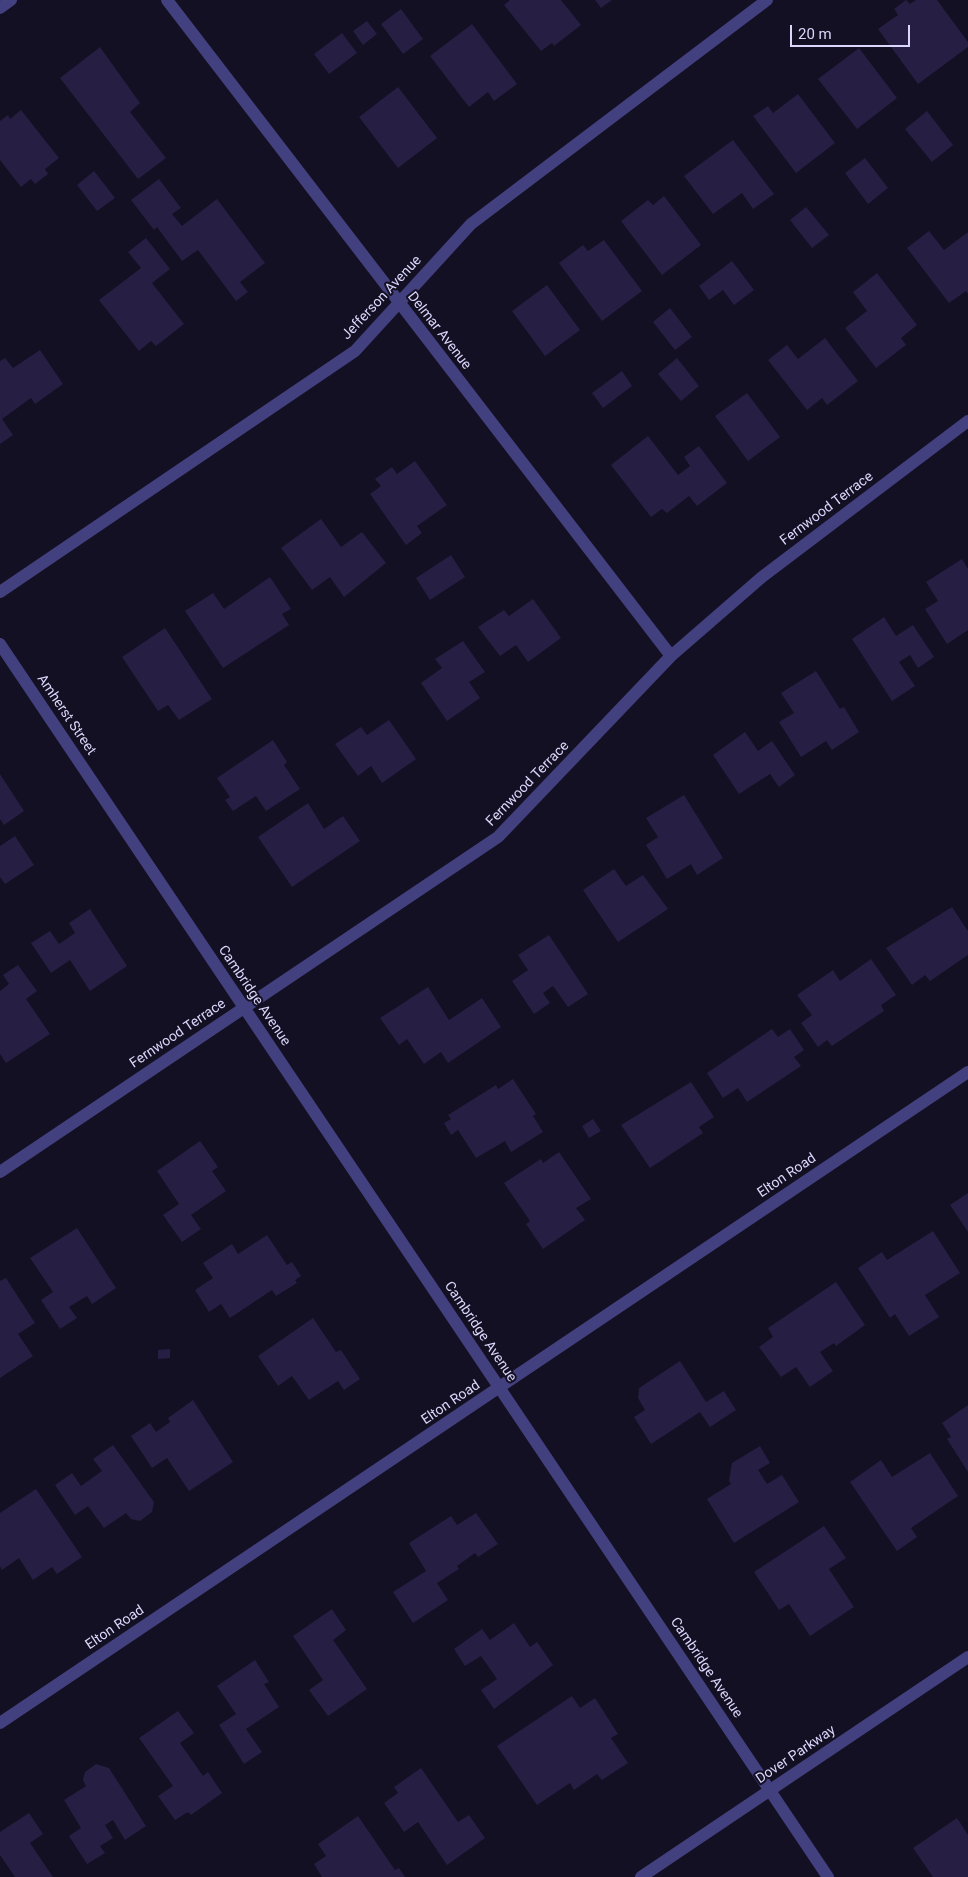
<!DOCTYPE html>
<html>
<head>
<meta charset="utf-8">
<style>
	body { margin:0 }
	#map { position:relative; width:968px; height:1877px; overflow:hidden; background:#141023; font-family:Roboto,sans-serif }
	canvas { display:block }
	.scale { position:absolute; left:790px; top:25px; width:120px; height:22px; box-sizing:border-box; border:2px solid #dbd6fb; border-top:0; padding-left:6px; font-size:15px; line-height:18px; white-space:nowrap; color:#dbd6fb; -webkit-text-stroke:4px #141023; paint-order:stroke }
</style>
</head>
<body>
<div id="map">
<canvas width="968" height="1877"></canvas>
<div class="scale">20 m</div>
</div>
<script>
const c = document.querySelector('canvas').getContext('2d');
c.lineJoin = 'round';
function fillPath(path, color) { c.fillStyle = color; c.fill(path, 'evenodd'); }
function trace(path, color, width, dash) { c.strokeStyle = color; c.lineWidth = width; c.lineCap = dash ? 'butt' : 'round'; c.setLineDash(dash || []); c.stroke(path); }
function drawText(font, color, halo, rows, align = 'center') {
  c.font = font + ' Roboto,sans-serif'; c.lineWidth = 4; c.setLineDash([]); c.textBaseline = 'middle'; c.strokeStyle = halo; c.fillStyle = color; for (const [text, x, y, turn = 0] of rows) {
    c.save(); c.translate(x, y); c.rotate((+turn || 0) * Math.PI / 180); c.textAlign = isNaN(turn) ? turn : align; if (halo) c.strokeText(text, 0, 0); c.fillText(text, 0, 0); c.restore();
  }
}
fillPath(new Path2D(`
	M510,0H561L581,25L554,46L552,43L541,51L504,5Z
	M595,0H612L601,8Z
	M906,0L910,4L916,0H937L968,42V47L918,84L878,29L898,15L894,9Z
	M401,9L423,39L403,54L381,24Z
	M367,21L377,34L363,45L353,31Z
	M472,24L517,84L494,101L488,92L469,107L430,56Z
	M342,33L357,53L329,74L314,54Z
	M100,47L140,103L130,112L166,158L138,179L60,78Z
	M859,48L897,98L857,129L818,79Z
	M398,87L437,138L398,168L359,117Z
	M798,94L835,143L796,173L753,116L768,106L773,113Z
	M21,110L59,158L45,169L48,174L35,184L31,179L21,187L0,160V121L8,115L10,119Z
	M927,111L953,145L932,162L905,129Z
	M733,140L774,194L753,209L742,193L713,214L684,176Z
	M865,158L888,188L868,204L845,173Z
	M94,171L115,198L97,211L77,185Z
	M159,179L181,208L172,214L182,226L217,199L265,263L240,282L248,292L236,301L198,250L182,261L157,227L154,230L131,200Z
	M664,196L701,245L662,275L621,221L648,200L653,205Z
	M806,207L829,235L812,248L790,220Z
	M929,231L944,250L968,232V294L966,291L949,303L907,248Z
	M146,238L170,269L152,283L184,324L156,346L151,341L139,351L99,300L141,268L128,252Z
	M604,240L642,291L602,321L559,263L583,245L588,251Z
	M732,261L754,290L734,305L723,290L709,300L699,286Z
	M877,273L917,325L901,338L906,345L876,368L845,328L867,311L853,292Z
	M547,285L580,330L545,356L512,311Z
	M670,308L692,337L675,350L653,322Z
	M825,338L858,381L827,405L822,398L807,410L768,360L787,345L798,359Z
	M40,350L63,384L35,404L31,398L2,419L13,435L0,444V361L5,358L13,368Z
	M677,358L699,386L681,401L658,374Z
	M622,371L632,386L603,408L592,393Z
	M747,393L780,437L748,461L715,416Z
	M648,436L678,475L690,466L684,457L699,446L727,483L697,506L689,496L667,513L662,509L651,517L611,465Z
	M415,461L447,505L417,526L422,533L406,545L370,494L381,486L375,479L392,467L397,474Z
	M321,519L341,547L362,532L386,563L344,597L330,577L312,590L281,548Z
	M451,555L465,577L430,600L416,578Z
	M962,559L968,569V630L947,644L925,609L938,601L926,582Z
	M270,577L291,609L282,614L289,625L223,668L185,611L213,593L224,609Z
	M533,599L561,638L528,662L516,645L500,656L478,627L504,610L509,616Z
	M884,617L896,636L913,625L934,657L918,668L910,655L899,662L915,686L892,701L852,639Z
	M165,628L212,699L179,720L168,705L158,711L122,657Z
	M463,641L485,672L469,682L480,698L447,721L421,683L442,668L435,659Z
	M816,671L840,709L844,707L859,732L832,750L826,741L801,757L779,722L794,713L781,693Z
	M389,720L416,759L382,783L371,766L358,776L335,744L361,727L367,735Z
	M745,732L758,751L772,741L795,775L779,787L770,774L739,794L713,755Z
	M273,740L287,762L284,765L300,789L266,811L256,796L233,811L225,800L230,797L217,778Z
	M0,774L24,811L4,825L0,819Z
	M684,795L723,858L697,875L691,864L667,879L646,845L658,837L646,818Z
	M308,803L324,829L343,816L360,841L292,887L258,837Z
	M15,836L34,865L5,884L0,877V846Z
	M614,869L626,886L643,875L668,909L618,942L583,890Z
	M952,907L968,931V955L930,981L925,975L912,985L886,948Z
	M90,909L127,966L90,991L70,960L51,973L31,943L50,931L59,944L75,933L69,923Z
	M549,935L588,994L568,1007L553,986L543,993L550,1003L534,1014L512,981L528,970L518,955Z
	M871,959L896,995L881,1005L884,1011L832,1046L827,1040L818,1047L801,1023L812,1015L797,995L833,970L840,981Z
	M18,965L37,991L26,999L50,1034L6,1063L0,1054V991L9,984L3,975Z
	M428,987L449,1020L482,998L501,1027L448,1063L441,1052L424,1064L407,1039L399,1045L380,1018Z
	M772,1029L778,1037L790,1029L804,1050L794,1057L801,1066L747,1102L738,1088L723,1098L707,1073Z
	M513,1079L536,1114L533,1116L543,1132L511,1152L505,1141L476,1158L458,1130L451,1135L444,1123L451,1119L448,1115L496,1085L498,1089Z
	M691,1082L714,1117L699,1127L703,1133L650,1168L621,1125Z
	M593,1119L601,1131L589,1138L582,1126Z
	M200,1141L218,1167L212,1171L226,1191L191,1215L201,1229L182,1242L163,1215L179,1204L157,1171Z
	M559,1152L591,1199L576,1208L585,1220L543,1249L526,1224L530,1221L504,1183L541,1159L543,1163Z
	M968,1193V1232L950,1205Z
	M77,1228L116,1288L92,1304L87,1296L69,1307L77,1318L60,1329L41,1300L53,1292L30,1258Z
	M933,1231L960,1273L925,1295L939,1317L909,1336L895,1314L890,1318L858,1268L882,1252L887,1260Z
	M267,1235L287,1265L292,1262L301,1276L295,1280L297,1283L276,1296L272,1290L230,1318L221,1304L209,1312L195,1290L213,1278L203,1263L232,1244L238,1254Z
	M6,1278L35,1323L18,1334L33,1356L0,1378V1281Z
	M836,1282L865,1325L836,1346L834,1343L820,1352L833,1371L810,1387L796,1367L781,1377L759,1347L773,1337L768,1328Z
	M313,1318L336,1352L341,1350L360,1379L344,1390L338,1381L309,1400L292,1376L278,1386L258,1356Z
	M170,1349V1358L158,1359V1350Z
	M680,1361L706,1402L724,1391L736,1410L710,1427L700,1412L651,1444L634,1417L645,1410L638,1398L639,1388Z
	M193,1400L233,1462L189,1491L167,1458L152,1468L131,1436L150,1423L156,1432L170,1422L168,1418Z
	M968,1405V1472L947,1439L951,1437L942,1423Z
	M113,1445L154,1502L152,1512L140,1521L131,1519L126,1513L104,1528L88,1506L75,1515L55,1485L72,1473L81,1486L102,1471L93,1459Z
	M760,1446L770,1463L758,1470L767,1484L782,1475L799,1502L734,1543L707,1499L731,1484L729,1481L732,1463Z
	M930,1453L958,1496L911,1528L917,1537L897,1551L850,1482L881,1460L892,1477Z
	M36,1489L82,1557L57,1574L52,1567L33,1580L19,1558L2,1570L0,1566V1513Z
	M476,1513L498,1544L478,1557L475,1553L457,1566L459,1569L437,1583L448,1600L413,1623L393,1592L426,1571L409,1543L451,1516L457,1525Z
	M824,1526L846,1558L829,1569L854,1607L810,1636L789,1604L779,1610L754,1572Z
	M332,1609L346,1630L333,1640L367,1689L328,1716L309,1690L323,1680L293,1636Z
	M514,1623L530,1647L537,1642L553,1665L494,1709L481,1690L497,1679L481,1656L465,1666L454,1649L482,1629L490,1640Z
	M255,1660L269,1682L264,1684L279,1707L246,1729L262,1752L244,1764L219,1725L236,1714L217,1686Z
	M572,1696L580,1708L595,1698L618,1734L611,1738L628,1763L602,1780L597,1774L574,1790L570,1783L537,1805L497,1746Z
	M178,1711L194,1733L180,1743L203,1776L208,1772L222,1793L191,1815L188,1812L175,1820L158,1796L173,1786L139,1738Z
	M96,1764L109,1768L146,1826L125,1840L113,1820L105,1825L113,1838L100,1846L105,1853L87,1864L69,1836L81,1828L64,1800L86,1786L83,1780L85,1772Z
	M421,1768L458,1822L469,1815L485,1838L447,1865L418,1822L404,1832L384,1803L398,1793L394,1787Z
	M29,1813L43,1834L30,1843L53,1877H15L0,1855V1832Z
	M358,1816L395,1870L399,1868L405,1877H322L314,1864L326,1856L318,1844Z
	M957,1818L968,1835V1877H933L913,1848Z`), '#261e43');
trace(new Path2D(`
	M167,0L671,656
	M0,8L11,0
	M0,592L355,351L471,224L767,0
	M0,644L828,1877
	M0,1172L498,837L671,656L762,577L968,421
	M0,1723L968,1072
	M641,1877L968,1657`), '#42407e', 12);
drawText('14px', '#dbd6fb', '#141023', [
	["Jefferson Avenue",382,298,-47],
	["Delmar Avenue",439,331,52],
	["Fernwood Terrace",827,509,-37],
	["Amherst Street",66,715,56],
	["Fernwood Terrace",528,784,-46],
	["Cambridge Avenue",254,996,56],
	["Fernwood Terrace",178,1034,-34],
	["Elton Road",787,1176,-34],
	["Cambridge Avenue",480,1332,56],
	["Elton Road",451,1403,-34],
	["Elton Road",115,1628,-34],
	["Cambridge Avenue",706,1668,56],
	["Dover Parkway",796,1755,-34]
]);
</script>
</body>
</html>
